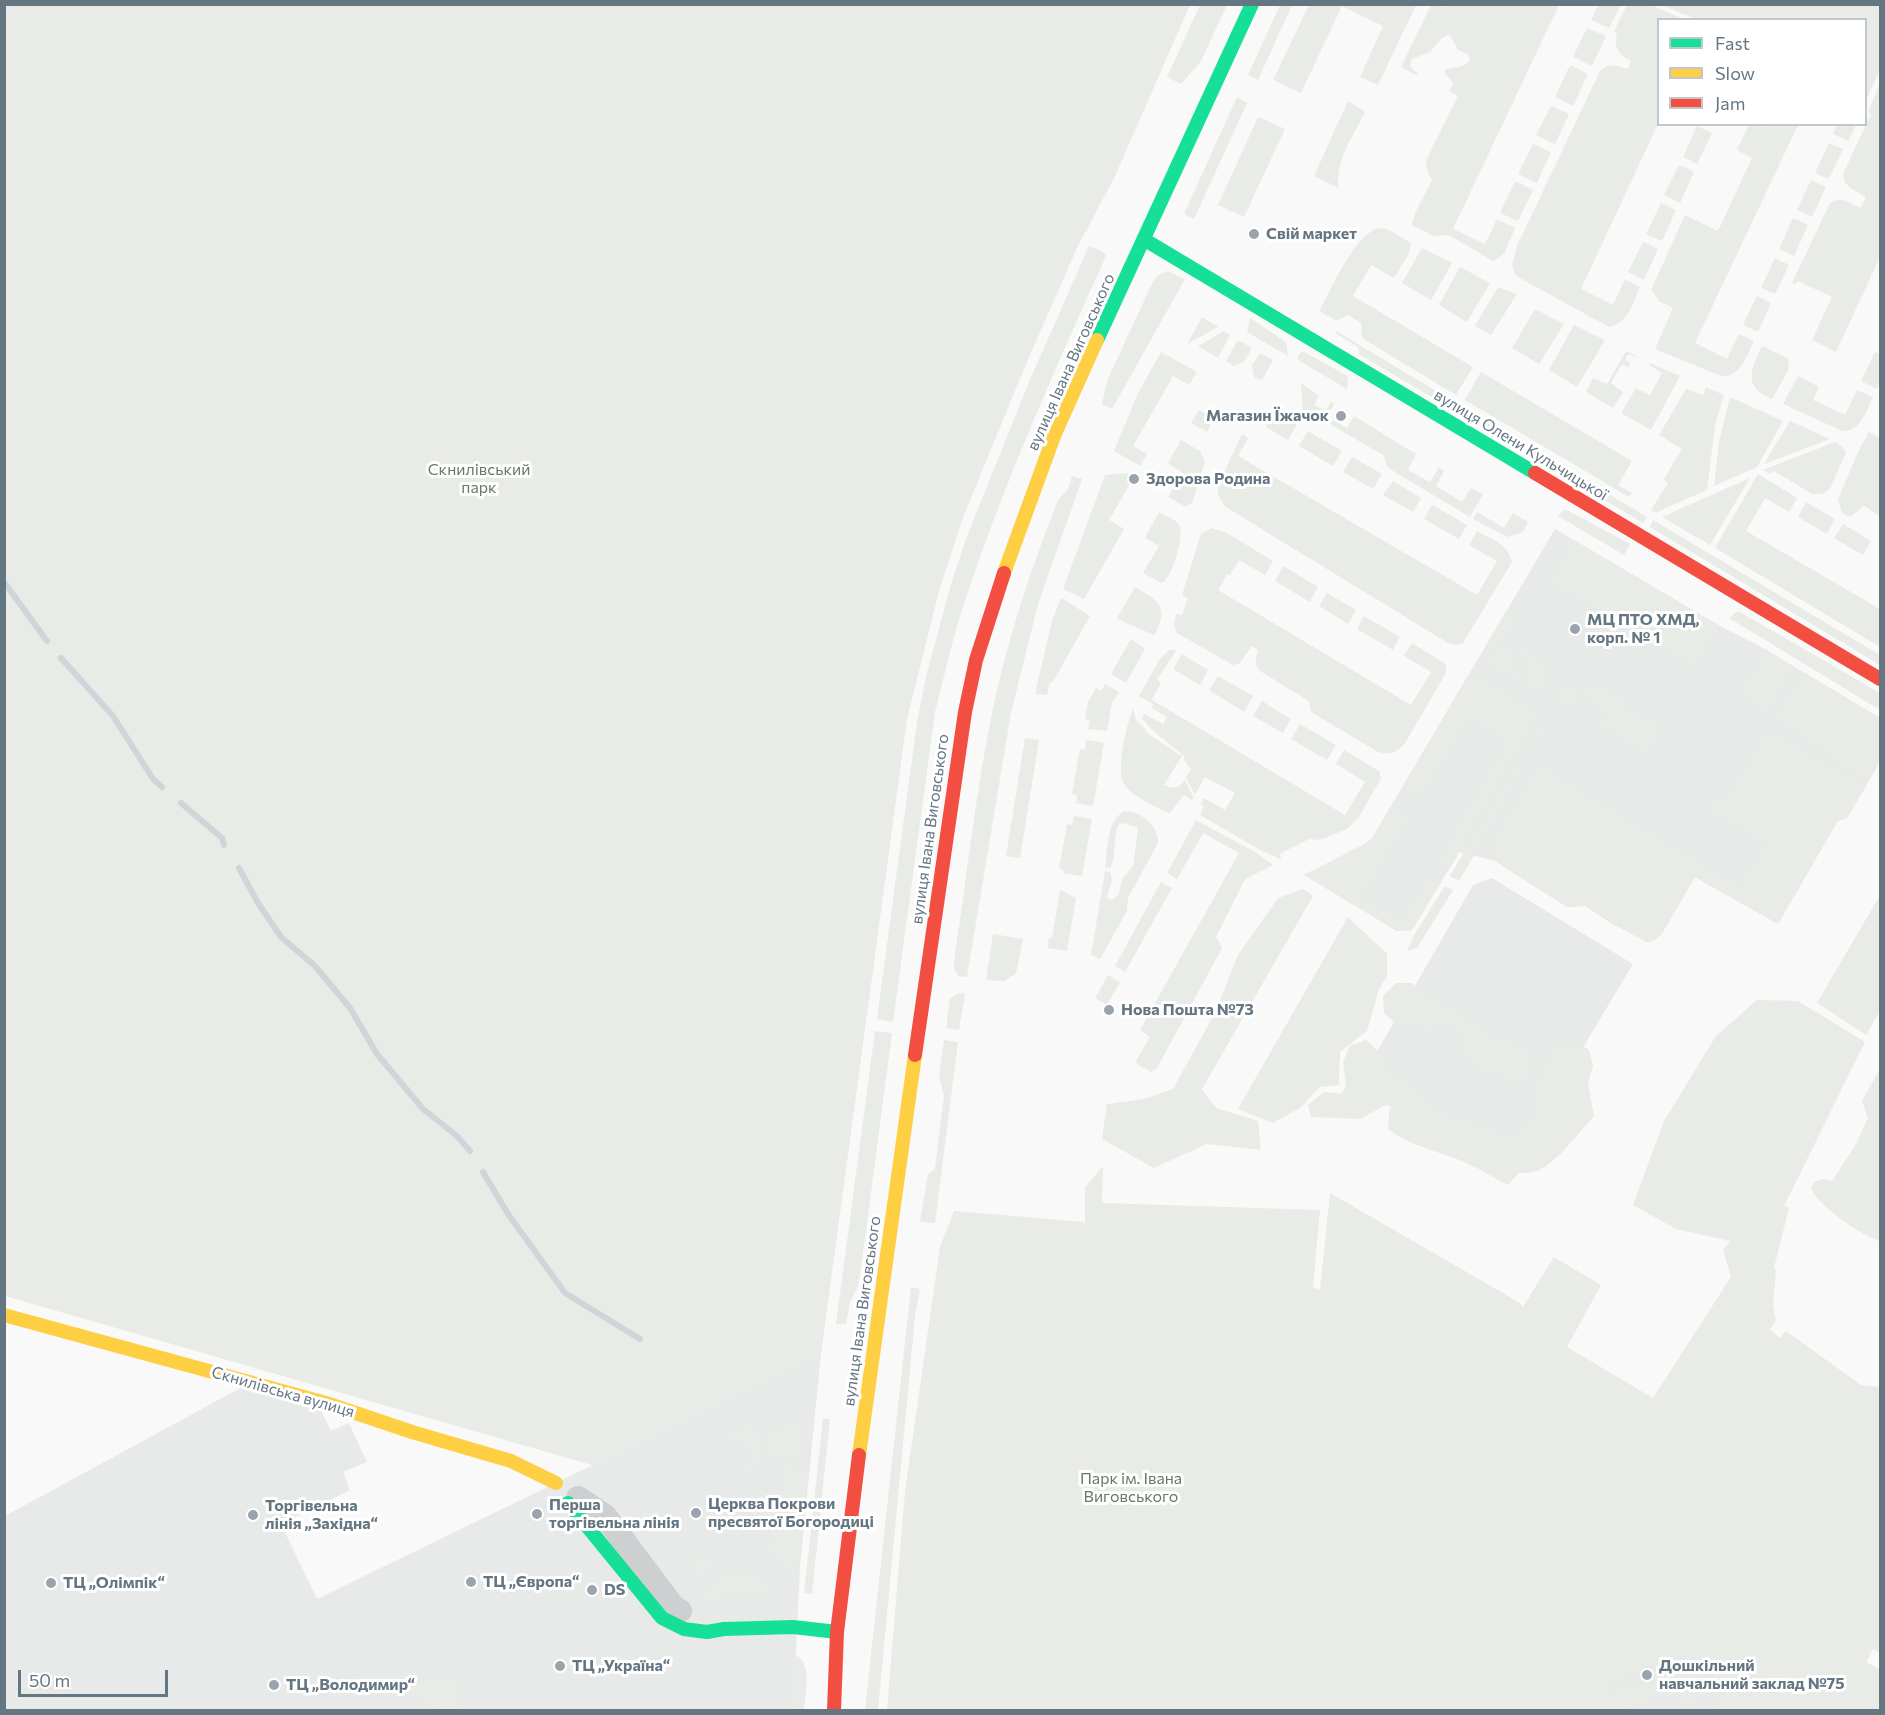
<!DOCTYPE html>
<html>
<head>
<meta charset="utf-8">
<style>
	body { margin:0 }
	#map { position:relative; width:1885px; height:1715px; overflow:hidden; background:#f9f9f9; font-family:Commissioner,sans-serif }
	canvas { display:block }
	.frame { position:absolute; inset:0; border:6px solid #657683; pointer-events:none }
	.legend { position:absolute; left:1657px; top:18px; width:210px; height:108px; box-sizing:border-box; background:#fff; border:2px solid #c1c8cd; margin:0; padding:8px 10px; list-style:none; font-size:18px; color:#657683 }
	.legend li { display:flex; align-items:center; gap:12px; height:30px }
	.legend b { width:30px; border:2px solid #c1c8cd }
	.scale { position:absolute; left:18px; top:1670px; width:150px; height:27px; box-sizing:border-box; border:3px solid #657683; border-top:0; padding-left:8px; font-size:18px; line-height:21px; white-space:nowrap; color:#657683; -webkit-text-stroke:4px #fff; paint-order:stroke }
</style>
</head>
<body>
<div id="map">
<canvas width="1885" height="1715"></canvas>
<div class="frame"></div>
<ul class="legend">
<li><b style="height:8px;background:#16e098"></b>Fast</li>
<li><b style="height:8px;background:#ffcf43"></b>Slow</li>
<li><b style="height:8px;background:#f24e42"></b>Jam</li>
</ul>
<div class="scale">50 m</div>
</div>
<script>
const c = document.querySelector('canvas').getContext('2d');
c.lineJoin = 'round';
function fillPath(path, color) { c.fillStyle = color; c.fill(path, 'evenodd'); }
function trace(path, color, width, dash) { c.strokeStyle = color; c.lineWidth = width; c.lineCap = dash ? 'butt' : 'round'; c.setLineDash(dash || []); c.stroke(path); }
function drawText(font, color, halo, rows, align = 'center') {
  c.font = font + ' Commissioner,sans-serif'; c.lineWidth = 6; c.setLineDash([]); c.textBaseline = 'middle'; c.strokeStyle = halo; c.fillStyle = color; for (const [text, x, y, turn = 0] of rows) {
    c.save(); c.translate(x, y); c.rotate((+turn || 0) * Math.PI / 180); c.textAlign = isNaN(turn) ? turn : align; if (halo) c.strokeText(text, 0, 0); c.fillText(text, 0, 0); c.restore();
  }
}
fillPath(new Path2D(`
	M1555,529L1720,626L1765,649L1880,718V761L1847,818L1837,822L1778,924L1695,877L1661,935L1653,941L1647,942L1611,923L1585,906L1567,907L1495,861L1459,852L1412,930L1397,931L1304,875L1363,845L1372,838Z
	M1492,878L1633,964L1515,1161L1367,1069L1473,885Z
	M821,1354L800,1567L793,1710H5V1516L244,1386L320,1408L331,1431L349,1423L367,1462L343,1472L350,1490L281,1524L317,1599Z
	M1714,1654L1789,1710H1529L1566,1662Z`), '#e8e9e9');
fillPath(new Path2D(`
	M1450,4L1559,5L1453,229L1485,244L1497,219L1515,228L1504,254L1493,261L1449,235L1433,236L1412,225L1415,213L1432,180L1427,170L1426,161L1458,96L1449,91L1453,83L1445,73V70C1455,66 1463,70 1470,59L1468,54L1458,50L1451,37L1447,35L1440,40L1430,52L1412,59L1410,66L1417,73L1418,76L1401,67L1431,5H1443L1448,7Z
	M4,5H1190L1115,176L1077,248L1026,364L962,520L939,591L907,719L821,1354L592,1465L5,1296Z
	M1200,5H1227L1200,63L1181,84L1167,77Z
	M1280,5H1292L1258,80L1248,75Z
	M1309,5V4L1416,5L1378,85L1360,77L1383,26L1342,6L1301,93L1273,80Z
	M1598,5H1621L1609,28L1591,20Z
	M1627,5H1651L1683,19L1658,20V124L1581,289L1613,305L1625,279L1640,287C1633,303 1629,322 1609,327L1516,276L1512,265L1517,246L1600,71C1610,62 1618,66 1628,69L1631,61C1619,55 1613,47 1617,33L1614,31Z
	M1662,5H1880V70L1866,100V20L1695,19Z
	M1587,28L1606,36L1592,66L1573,57Z
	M1570,65L1588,74L1573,106L1555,97Z
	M1880,84V257L1836,352L1812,340L1832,297L1798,281L1796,284L1792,283L1830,203C1841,196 1850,203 1860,208L1866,197C1857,191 1843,187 1843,174L1871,114L1868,112Z
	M1237,97L1247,103L1194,219L1184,214Z
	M1348,101L1365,112C1354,135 1334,162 1339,188L1314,176Z
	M1551,106L1569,114L1555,144L1536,135Z
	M1258,117L1285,129L1244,217L1218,205Z
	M1749,125H1762L1768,127L1770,125H1798L1695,343L1727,359L1739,334L1754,341C1746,356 1742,377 1721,376L1655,349L1673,308L1659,301L1651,290L1685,215L1718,231L1752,158L1737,150Z
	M1837,125H1856L1848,141L1833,134Z
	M1697,126L1712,133L1697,164L1683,157Z
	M1829,143L1843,149L1829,179L1815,173Z
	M1533,144L1551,152L1537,183L1518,174Z
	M1679,165L1694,172L1680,203L1664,195Z
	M1811,180L1826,187L1812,217L1797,210Z
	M1515,181L1533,190L1518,221L1500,213Z
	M1661,203L1676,210L1662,241L1646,234Z
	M1793,218L1808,225L1794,256L1779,249Z
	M1379,228L1387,229L1411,243L1408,255L1394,278L1371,265L1353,296L1473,367L1456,395L1362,338L1361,323L1348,315L1337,321L1319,311C1331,290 1355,233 1379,228Z
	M1643,242L1658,249L1644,280L1628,272Z
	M1089,246L1102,251L1106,256C1055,369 1005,481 966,598C953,635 945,674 935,712L893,1022L877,1019L917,722L926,677L951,584L967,536L1032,375Z
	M1422,248L1452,263L1431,300L1402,283Z
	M1775,258L1789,265L1775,294L1761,288Z
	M1460,267L1490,283L1467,322L1439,305Z
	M1167,271L1185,279L1112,409L1102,404L1107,381L1151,286L1157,276Z
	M1498,287L1517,294L1491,335L1475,326Z
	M1757,296L1771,303L1758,332L1743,325Z
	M1535,309L1564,324L1539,364L1512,348Z
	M1203,318L1218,327L1187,344L1201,319Z
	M1250,318L1286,342L1288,356L1247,332Z
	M1574,325L1605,340L1577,387L1549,370Z
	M1224,331L1230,335L1218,358L1198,346Z
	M1336,331L1647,517L1643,523L1359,354L1358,347L1335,333Z
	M1238,340L1252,348L1244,362L1234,366L1226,361Z
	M1762,346L1788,358L1789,369L1772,399C1742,387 1751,369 1762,346Z
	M1302,351L1348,376L1347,389L1298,360V356Z
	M1626,351L1641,359L1628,354L1625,360L1630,363V366L1627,367L1622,364L1611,383L1623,392L1613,408L1586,392L1593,378L1607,384Z
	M1161,352L1197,372L1189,385L1173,376L1133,446L1147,454L1140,466L1114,451L1137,395Z
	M1875,352L1880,354V380L1877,389L1861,381Z
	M1260,353L1273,360L1262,380L1254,377L1252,365Z
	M1650,363L1680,376L1651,430L1621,413L1636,388L1650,395L1662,373L1649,365Z
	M1481,372L1632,461L1618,485L1632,493L1629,497L1465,400Z
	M1798,376L1819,387L1813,400L1845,415L1857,390L1873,397C1866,412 1861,431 1842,431L1783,404Z
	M1301,383L1319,396L1314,405L1326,411L1331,402L1334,404L1327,417L1347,428L1354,416L1416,454L1408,470L1430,482L1439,467L1444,471L1436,486L1462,502L1471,488L1483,494L1470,517L1393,471L1388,467L1383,455L1318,417L1307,416L1303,413Z
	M1706,387L1724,395L1715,425L1707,490L1655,513L1651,510L1668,483L1664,479L1682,449L1659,435L1686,389L1703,395Z
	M1730,397L1783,421L1757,467L1714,486L1719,442Z
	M1199,410L1214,418L1207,432L1191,423Z
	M1274,410L1297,424L1288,440L1266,427Z
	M1790,421L1830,439L1764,464Z
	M1308,431L1342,451L1333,466L1299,446Z
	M1869,432L1880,438V516L1864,506L1850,517L1842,513L1838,499L1858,452Z
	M1242,434L1248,438L1238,456L1477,595L1497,561L1469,545L1477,531C1492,539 1508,544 1512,562L1463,643L1455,645L1448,643L1224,506L1218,494V486Z
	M1181,440L1200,451L1205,462L1192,503L1186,507L1168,497L1182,472L1168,463Z
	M1835,442L1843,447L1846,453L1830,488L1823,494H1812L1774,471L1770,474L1763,470Z
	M1352,457L1382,474L1373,489L1343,472Z
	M1127,473L1134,477L1109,520L1124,529L1084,599L1063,589L1105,475Z
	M1758,474L1797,498L1789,512L1765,498L1746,531L1880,609V647L1715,548Z
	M1072,476L1082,479L1038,604L1011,713L967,977L958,976L954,969L955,953C967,876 975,799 990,723C1005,647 1029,573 1058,500L1068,489Z
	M1750,478L1710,545L1662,517Z
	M1393,481L1421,498L1413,512L1383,495Z
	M1806,502L1835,519L1827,534L1798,517Z
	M1432,505L1467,525L1459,539L1424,519Z
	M1564,510H1567L1630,544L1624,555L1558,516Z
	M1159,512C1165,516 1176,519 1179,525C1185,536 1172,578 1162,583L1143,573L1159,546L1145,538Z
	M1477,512L1504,528L1513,513L1528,522L1523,532L1508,537L1473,519Z
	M1653,520L1880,655V665L1650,527Z
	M1843,524L1871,541L1863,555L1834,538Z
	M1212,528L1227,533L1273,561L1265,575L1239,560L1230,575L1227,574L1218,590L1411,705L1431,672L1404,656L1412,643L1446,664V673L1405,743C1397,752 1390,756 1378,752L1311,712L1309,701L1260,671C1254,665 1256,658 1258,650L1252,646L1240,663L1233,665L1177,633L1174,624L1176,614L1182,615L1188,598L1182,595L1201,534Z
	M1574,540L1720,626L1695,668L1550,582Z
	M1283,566L1318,587L1310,602L1275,581Z
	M1135,587C1159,601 1170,608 1154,636C1142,628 1129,626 1117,618Z
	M1327,593L1356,610L1348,624L1319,606Z
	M1061,598L1090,616L1054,680L1049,684L1047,695L1035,694L1052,621Z
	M1511,608L1517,612L1510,637L1508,640L1488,647L1487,644L1507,609Z
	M1738,611L1880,693V710L1729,618Z
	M1364,616L1400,637L1393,650L1357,629Z
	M1131,639L1145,649L1126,683L1111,674Z
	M1510,645L1512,647L1523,684L1491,665L1485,656L1488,652Z
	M1518,645L1545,662L1551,685L1539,693L1531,689Z
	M1765,649L1795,667L1767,713L1738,695Z
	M1169,650H1176L1157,680L1161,683L1152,700L1345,815L1365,782L1336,764L1344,750L1379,771L1381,778L1359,817L1347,829L1320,840L1309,839L1279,854L1282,860L1262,851L1200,815L1204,807L1201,804L1204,798L1225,810L1235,793L1205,777L1195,795L1186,777L1191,769L1185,761L1184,756L1151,729L1142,718L1144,714L1163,724L1167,717L1152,708L1153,704L1139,696L1160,659Z
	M1182,654L1208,670L1200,685L1173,669Z
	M1802,671L1880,718V761L1869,781L1823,754L1820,747L1774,720Z
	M1474,674L1534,709L1536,720L1449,870L1436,862L1506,742L1468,720L1421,799L1403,788L1468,675Z
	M1218,676L1253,696L1244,712L1209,690Z
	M1589,678L1627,702L1625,710L1633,714L1634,712L1649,721L1652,717L1666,726L1648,755L1597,724L1605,711L1580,696L1570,711L1561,707L1558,697L1566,683L1581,693Z
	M1105,684L1119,692L1112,703L1107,731L1088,729L1090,721L1085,719L1088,702L1096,688L1101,691Z
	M1262,701L1291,719L1283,733L1253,716Z
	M1133,708L1136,720L1146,730L1148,734L1182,756L1164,785C1174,789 1179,789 1185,780L1194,798L1192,800L1184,795L1170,813C1158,809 1128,794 1123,782C1116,767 1127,724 1133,708Z
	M1543,717L1546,729L1535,749L1526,747Z
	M1300,724L1336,745L1327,760L1291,739Z
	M1768,728L1833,768H1838L1867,785L1847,818L1837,822L1778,924L1695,877L1661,935L1653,941L1647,942L1611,923L1585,906L1567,907L1495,861L1492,845L1500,827L1542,759L1552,773L1739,885L1764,843L1709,810L1720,792L1727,796Z
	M1025,738L1039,740L1020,858L1006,856Z
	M1086,740L1104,743L1093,806L1076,803L1077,795L1072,794L1080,749L1085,750Z
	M1515,765L1524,769L1459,881L1450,876Z
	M1392,806L1410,817L1362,898L1401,921L1429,873L1442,881L1412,930L1397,931L1304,875L1363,845L1372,838Z
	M1124,811C1141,811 1159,826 1158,843L1128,898L1127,911L1100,959L1091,955L1105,871L1110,872L1112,880L1107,896L1108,899L1112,900L1119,894L1122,879L1133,866L1138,828L1124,823L1119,824C1113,835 1116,854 1111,867L1105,868C1108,848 1106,823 1124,811Z
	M1074,816L1092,819L1082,876L1063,873L1064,870L1059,869L1067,824L1072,825Z
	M1196,820L1255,852L1273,865L1245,879L1216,937L1222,948L1157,1068L1151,1072L1137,1064L1136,1061L1150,1037L1140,1030L1239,853L1203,833L1177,879L1167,873Z
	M1161,882L1172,888L1125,972L1115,966Z
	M1445,886L1453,890L1417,948L1407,951L1415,934Z
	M1303,889L1313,896L1202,1089L1216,1108L1258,1121L1261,1150L1207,1144L1154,1168L1102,1139L1107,1104L1144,1099L1173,1089L1216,1011L1238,955L1278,898Z
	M1060,890L1076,898L1067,951L1048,948L1049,938H1052Z
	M1880,895V1011L1866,1035L1817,1003Z
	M1348,917L1387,954V976L1379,989L1367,1031L1340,1052L1339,1085L1320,1087L1300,1108L1273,1123L1238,1109Z
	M993,934L1023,939L1016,973L1005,981L986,980Z
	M1108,975L1120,982L1107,1005L1095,998Z
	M1396,983H1412L1424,994L1457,1008L1468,1020L1497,1037L1520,1044L1535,1058L1531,1076L1523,1085L1487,1073L1465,1059L1462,1032L1448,1023L1438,1030L1420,1031L1413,1023L1396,1024L1384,1013L1383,996Z
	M959,993L965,994L959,1030L946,1028L950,999Z
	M1757,1000L1798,1001L1865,1042L1784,1206L1789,1208L1774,1268L1776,1270L1773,1305L1776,1320L1770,1330L1780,1338L1786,1331L1861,1385L1880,1387V1653L1873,1649L1866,1662L1880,1669V1710H1717L1716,1708L1726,1692L1724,1678L1717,1666L1703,1658L1685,1656L1653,1674L1629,1675L1605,1689V1694L1697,1666L1709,1681C1708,1698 1702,1699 1687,1705L1688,1710H1684L1678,1694L1625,1710H887L905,1491L940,1247L954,1211L1085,1222V1187L1103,1166L1102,1203L1320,1210L1313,1287L1320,1290L1330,1193L1520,1303L1523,1307L1554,1257L1601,1285L1567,1347L1653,1398L1731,1277L1723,1250L1730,1241L1676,1229L1633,1205L1664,1121L1716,1036Z
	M875,1031L892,1033L862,1261L858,1286L850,1302L846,1324H836Z
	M944,1040L958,1042L935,1223L920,1222L928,1174L935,1169L944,1095L939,1077Z
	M1366,1040L1379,1052L1388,1066L1400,1077L1415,1086L1439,1110L1509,1133L1519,1131L1530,1118L1531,1102L1535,1085L1547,1058L1558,1046L1575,1041L1589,1050L1593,1066L1588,1083L1594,1116C1581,1130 1553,1168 1534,1172C1529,1173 1524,1173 1519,1173L1508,1185C1494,1178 1481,1169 1466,1163C1440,1151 1412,1147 1388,1129L1389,1112L1391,1106L1386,1105L1360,1119L1311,1117L1308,1105L1324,1092L1341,1094L1346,1086L1343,1062L1350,1046Z
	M1880,1069V1241C1862,1236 1820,1207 1811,1189L1814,1182L1822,1179L1832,1181L1855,1146L1868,1118L1862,1101Z
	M911,1287L920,1289L915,1316L878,1710H865Z
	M795,1419L802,1425L799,1463L769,1459L764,1434Z
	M823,1419H830L812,1594L804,1593Z
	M747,1423L758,1429C764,1451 764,1471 742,1482L743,1473L751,1455L742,1441L718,1444L681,1468L675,1462L691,1456L704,1446Z
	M781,1465L808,1468L797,1571L790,1578L767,1546L776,1539L768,1528L760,1534L747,1516L751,1503L763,1493L776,1495L782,1489L778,1478Z
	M699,1556L718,1561L717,1567L698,1580C693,1572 688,1566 694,1557Z
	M735,1570L773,1581L776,1588L769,1593L700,1600L705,1589Z
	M796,1655C813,1665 805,1694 804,1710H792Z
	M451,1674L463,1710H434L423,1701L410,1695L407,1688Z`), '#e8ebe6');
trace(new Path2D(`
	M4,582L47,641
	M61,658L113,716L153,779L162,787
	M181,803L222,838L224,845
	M239,868L258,903L281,937L315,966L350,1008L377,1054L423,1109L457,1136L470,1151
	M483,1172L508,1214L565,1293L640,1339`), '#ced6d9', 6);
trace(new Path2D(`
	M578,1498L605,1516L674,1608L680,1611`), '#cecfd0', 24);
trace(new Path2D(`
	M1145,240L1535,473
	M1097,340L1252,4
	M568,1503L662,1618L684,1629L707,1632L724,1629L793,1627L837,1632`), '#16e098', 14);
trace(new Path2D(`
	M1004,573L1054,436L1097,340
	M4,1315L326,1403L412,1432L511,1461L556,1483
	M859,1455L915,1055`), '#ffcf43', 14);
trace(new Path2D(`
	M1535,473L1880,679
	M915,1055L965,712L976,660L1004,573
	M834,1710L837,1632L859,1455`), '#f24e42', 14);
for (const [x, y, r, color] of [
	[1254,234,6,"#99a4ac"],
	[1341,416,6,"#99a4ac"],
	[1134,479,6,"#99a4ac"],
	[1575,629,6,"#99a4ac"],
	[1109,1010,6,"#99a4ac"],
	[696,1513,6,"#99a4ac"],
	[537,1514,6,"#99a4ac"],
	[253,1515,6,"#99a4ac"],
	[471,1582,6,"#99a4ac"],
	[51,1583,6,"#99a4ac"],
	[592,1590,6,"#99a4ac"],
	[560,1666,6,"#99a4ac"],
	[1647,1675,6,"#99a4ac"],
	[274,1685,6,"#99a4ac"]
]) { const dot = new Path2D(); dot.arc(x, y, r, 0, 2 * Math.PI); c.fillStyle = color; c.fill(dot); trace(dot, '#fff', 2); }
drawText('bold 16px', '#657683', '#fff', [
	["Свій маркет",1266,234],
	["Магазин Їжачок",1329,416,"right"],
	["Здорова Родина",1146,479],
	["МЦ ПТО ХМД,",1587,620],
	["корп. № 1",1587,638],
	["Нова Пошта №73",1121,1010],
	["Церква Покрови",708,1504],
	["пресвятої Богородиці",708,1522],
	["Перша",549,1505],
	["торгівельна лінія",549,1523],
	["Торгівельна",265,1506],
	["лінія „Західна“",265,1524],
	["ТЦ „Європа“",483,1582],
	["ТЦ „Олімпік“",63,1583],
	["DS",604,1590],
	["ТЦ „Україна“",572,1666],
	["Дошкільний",1659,1666],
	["навчальний заклад №75",1659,1684],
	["ТЦ „Володимир“",286,1685]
], 'left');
drawText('16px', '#657683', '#fff', [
	["вулиця Івана Виговського",1071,362,-66],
	["вулиця Олени Кульчицької",1521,445,31],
	["вулиця Івана Виговського",930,829,-82],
	["вулиця Івана Виговського",862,1311,-82],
	["Скнилівська вулиця",283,1392,16]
]);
drawText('16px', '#687a64', '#fff', [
	["Скнилівський",479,470],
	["парк",479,488],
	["Парк ім. Івана",1131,1479],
	["Виговського",1131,1497]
]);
</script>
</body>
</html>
